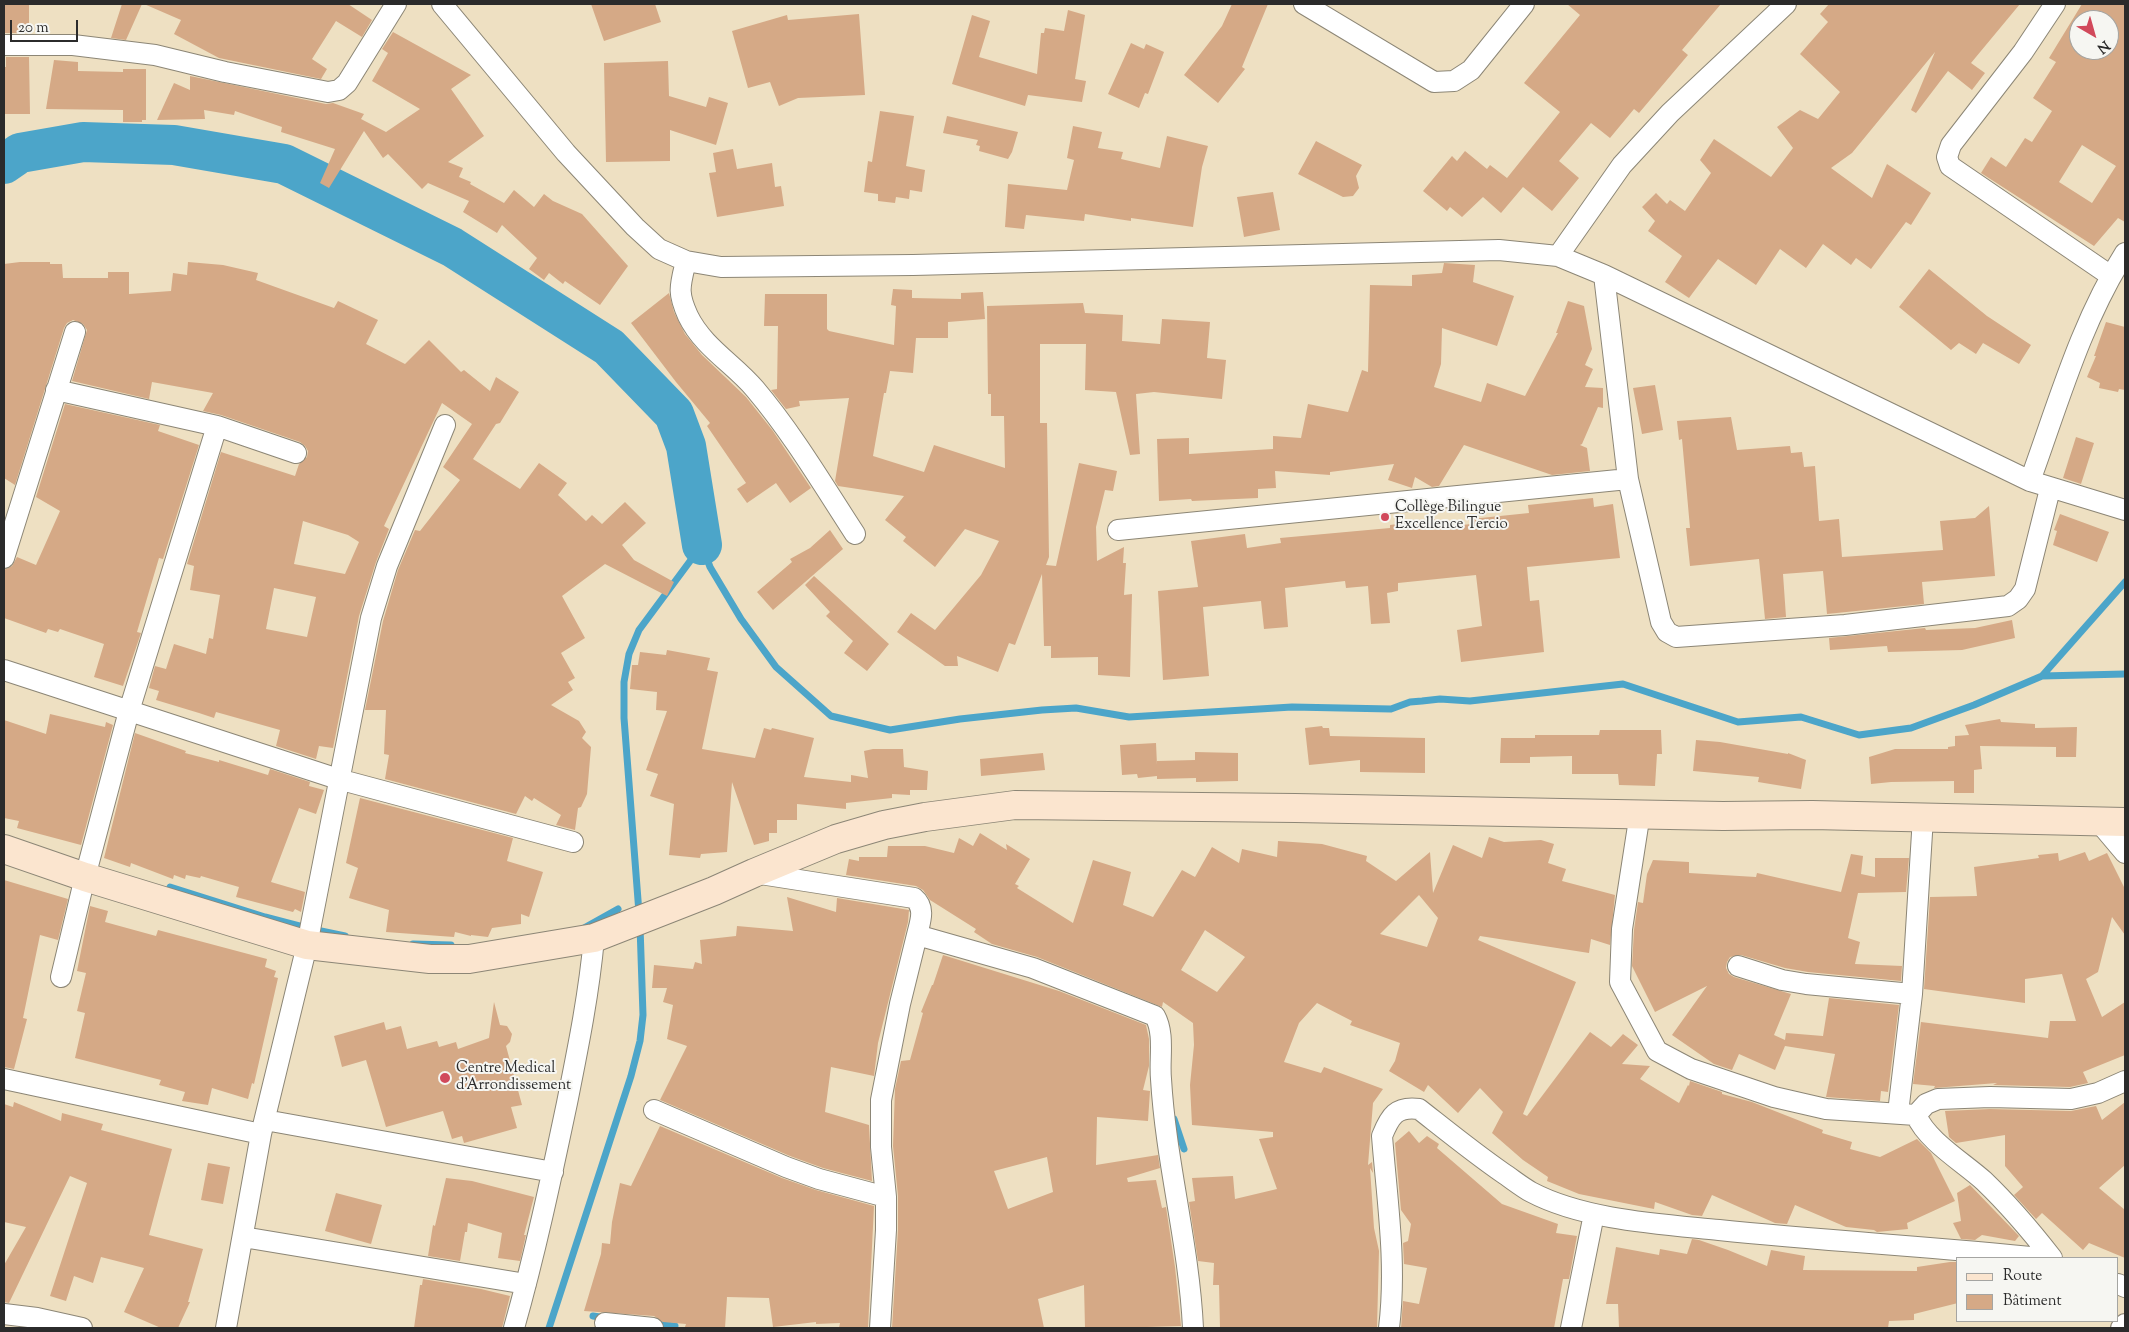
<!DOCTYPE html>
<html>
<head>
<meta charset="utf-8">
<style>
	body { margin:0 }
	#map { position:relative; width:2129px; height:1332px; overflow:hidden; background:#eee0c2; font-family:"Sorts Mill Goudy",serif }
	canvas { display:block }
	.frame { position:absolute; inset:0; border:5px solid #2b2b2b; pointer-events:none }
	.legend { position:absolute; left:1956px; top:1257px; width:162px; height:65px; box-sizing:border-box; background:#f6f6f2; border:1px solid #a5a5a2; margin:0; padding:6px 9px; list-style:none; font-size:15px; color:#2b2b2b }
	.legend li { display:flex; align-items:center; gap:10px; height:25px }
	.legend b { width:25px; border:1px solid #a5a5a2 }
	.north { position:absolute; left:2069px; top:10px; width:50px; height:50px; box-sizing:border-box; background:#f6f6f2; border:1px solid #a5a5a2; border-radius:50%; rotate:142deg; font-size:14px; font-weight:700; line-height:20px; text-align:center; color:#2b2b2b }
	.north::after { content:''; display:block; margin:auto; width:18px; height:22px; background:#d1495b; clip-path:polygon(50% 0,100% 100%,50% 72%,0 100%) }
	.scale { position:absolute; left:10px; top:20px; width:68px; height:22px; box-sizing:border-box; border:2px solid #2b2b2b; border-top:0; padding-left:6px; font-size:15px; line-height:18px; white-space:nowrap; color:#2b2b2b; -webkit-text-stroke:4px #f6f6f2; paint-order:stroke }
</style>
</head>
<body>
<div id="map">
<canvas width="2129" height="1332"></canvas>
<div class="frame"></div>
<ul class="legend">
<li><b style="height:6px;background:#fbe5cf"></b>Route</li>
<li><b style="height:14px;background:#d5a986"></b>Bâtiment</li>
</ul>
<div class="north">N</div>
<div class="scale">20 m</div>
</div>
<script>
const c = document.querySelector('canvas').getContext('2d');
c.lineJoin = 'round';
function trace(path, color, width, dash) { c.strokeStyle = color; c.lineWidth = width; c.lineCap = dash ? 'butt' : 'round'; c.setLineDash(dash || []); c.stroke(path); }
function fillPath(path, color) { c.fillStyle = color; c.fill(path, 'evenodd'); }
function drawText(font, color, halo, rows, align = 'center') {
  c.font = font + ' "Sorts Mill Goudy",serif'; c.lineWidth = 4; c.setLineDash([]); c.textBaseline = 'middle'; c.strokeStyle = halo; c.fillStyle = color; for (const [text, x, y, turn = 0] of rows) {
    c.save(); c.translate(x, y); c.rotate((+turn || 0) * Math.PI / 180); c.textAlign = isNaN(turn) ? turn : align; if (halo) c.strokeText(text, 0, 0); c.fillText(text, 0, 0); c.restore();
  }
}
trace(new Path2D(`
	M702,545L710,567L741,619L776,667L831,716L890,730L960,719L1042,710L1076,708L1129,717L1292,707L1391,709L1410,702L1422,701L1440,699L1470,701L1623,684L1738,722L1801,717L1859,735L1911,728L1974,705L2042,676L2125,674
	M2042,676L2125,582
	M170,887L265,917L307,928
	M639,913L624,718V682L629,654L639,630L702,545
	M584,928L618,909
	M321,931L345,936
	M413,944L451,945
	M1174,1119L1184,1149
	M593,1316L607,1318
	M655,1324L675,1326
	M549,1328L631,1076L640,1041L643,1015L640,926`), '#4ca5c9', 7);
trace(new Path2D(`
	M4,164L20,153L83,142L174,145L284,164L452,247L609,347L674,414L686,446L702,545`), '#4ca5c9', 40);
fillPath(new Path2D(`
	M4,4H29V33H4Z
	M122,4H142L126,40L111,38Z
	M144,4H348L372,20L362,37L336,21L312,59L327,69L321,79L219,58L174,34L181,20Z
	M591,4H655L661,22L604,41Z
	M1232,4H1268L1242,67L1245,69L1218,103L1184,75L1222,26Z
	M1567,4H1721L1682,50L1688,55L1639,113L1634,109L1610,138L1591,123L1559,161L1579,178L1552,211L1523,187L1501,213L1483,197L1462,217L1450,207L1447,211L1423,191L1452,156L1457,161L1465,151L1487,169L1490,165L1507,178L1560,112L1524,83L1580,15Z
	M1829,4H2020L1971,63L1985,73L1972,90L1948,71L1916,113L1911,110L1935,52L1852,153L1831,168L1872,198L1887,164L1931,193L1911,225L1906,222L1871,269L1856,258L1851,265L1823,244L1806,268L1780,249L1756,285L1718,259L1689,298L1665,282L1682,256L1648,231L1655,221L1642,207L1656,193L1667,204L1670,200L1685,211L1711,173L1700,160L1714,139L1771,177L1793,148L1777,127L1800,110L1818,119L1840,92L1800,54L1828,22L1820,14Z
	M2082,4H2125V222L2118,218L2094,246L1981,173L1991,157L2006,167L2025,138L2032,142L2052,111L2033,98L2056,62L2049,58ZM2079,20H2109V50H2079ZM2082,145L2116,166L2092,203L2059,182Z
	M1068,10L1085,15L1075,79L1086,81L1082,102L1028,95L1025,106L952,84L972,15L990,21L979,57L1037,74L1041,33H1044L1045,28L1064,31Z
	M859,14L865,95L798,98L779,106L770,82L748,88L732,31L787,15L788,20Z
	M393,32L471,75L451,89L484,136L448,162L463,168L459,177L471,182L470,184L504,203L514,190L534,207L544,194L553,201L582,214L628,266L600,305L565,281L563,284L549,273L544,280L529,269L537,258L502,225L497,233L463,212L469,201L428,183L422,189L388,154L383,158L364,131L329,188L320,183L335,149L281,132L282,127L235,111L234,115L204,110L205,119L157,120L174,83L190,90V76L326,104L333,103L364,114L361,119L386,132L420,109L372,81L388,53L382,49Z
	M1131,43L1144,49L1146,44L1164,52L1148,94L1145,93L1139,108L1108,94Z
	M6,57H29L30,114H4V67H6Z
	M54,60L78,62V71L123,72V69H146V120H142V122H123V110L46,109Z
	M668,61L669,96L706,107L709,97L728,103L716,145L670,130V161L606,162L604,63Z
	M880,111L914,116L906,166L925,170L922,192L910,190L909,199L896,197L895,203L878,201V194L864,192L868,161L872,162Z
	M947,116L1018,132L1012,152L1008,159L979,151L980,146L976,145L978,140L943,133Z
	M1073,126L1102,132L1098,148L1123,152L1121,159L1160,168L1167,136L1208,146L1202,167L1193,227L1131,218V221L1085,214L1084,221L1026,215L1024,229L1005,227L1008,184L1067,190L1074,160L1067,158Z
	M1316,141L1362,165L1356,176L1359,188L1353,196L1343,197L1298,174Z
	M733,149L737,169L772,163L775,187L781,186L784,206L717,217L709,173L716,172L713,153Z
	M1273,192L1280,230L1244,237L1237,197Z
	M20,262H50V264H62L63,278H108V272H129V294L171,291L173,273L187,275L188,262L223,265L258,273L256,280L334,308L338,301L378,320L366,344L405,364L429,340L461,372L464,370L490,391L496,377L519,392L500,423L496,424L473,459L520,489L539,463L567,483L558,495L586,521L592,515L602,524L625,502L646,523L622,545L634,560L674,582L667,596L605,564L562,596L585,638L561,653L575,678L568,682L573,690L551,705L579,721L586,732L582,738L591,747L587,794L581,807L578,808L575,830L556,825L561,815L534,798L532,801L525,796L516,814L385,779L389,755L384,754L386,710H365L383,621L398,570L415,530L420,531L460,480L443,467L472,424L442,403L384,526L389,529L376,562L359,616L333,748L319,746L316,759L276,746L280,730L216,712L214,718L199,713L156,700L159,691L149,688L155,666L166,669L174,644L206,654L209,638L213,639L220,595L190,590L194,566L187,564L221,452L295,476L299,464L307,457L308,451L305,446L300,442L221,415L203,411L213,393L152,382L149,399L72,381L87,330L83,324L73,320L67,323L64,328L15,485L4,478V264ZM303,521L348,535L359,542L345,574L294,564ZM274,588L316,597L307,637L266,629Z
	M1444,263L1475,265L1473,282L1514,296L1497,346L1442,328L1441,364L1434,387L1481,402L1487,383L1525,396L1558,333H1556L1568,301L1584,306L1592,349L1585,365L1593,369L1585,387L1603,388V408L1598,407L1582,444L1580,445L1587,448L1590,471L1552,475L1464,445L1439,486L1432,487L1415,477L1412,488L1388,480L1394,464L1330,472V475L1275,471L1276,488L1258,489V498L1192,501L1191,499L1159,501L1157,439L1189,438V454L1273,449V436L1301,438L1308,404L1348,412L1362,370L1368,372L1370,285L1412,286V275L1442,273Z
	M1929,269L1987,316L2031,345L2019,364L1983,343L1976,354L1959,343L1951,350L1899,307Z
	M893,289L912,290V298L961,299V293L983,292L985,319L948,322V338H916L913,373L890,371L886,393H884L873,456L924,472L934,445L1005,468L1004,416H991V394H988L987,306L1083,303L1085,313L1123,315L1122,341L1160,344L1162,319L1210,322L1207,358L1226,360L1222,399L1154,392L1136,394L1140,454L1130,455L1116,392L1085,390L1086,344H1040V423H1047L1049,557L1046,565L1056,566L1079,463L1117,471L1113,491L1105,490L1096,527L1097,561L1124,547L1123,563H1126L1124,595L1132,594L1130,677L1098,675V657L1051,658V646H1044L1042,574L1015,645L1009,643L998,672L957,656L958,666H945L897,632L911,613L935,630L981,575L999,541L965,529L935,567L903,541L906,537L885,520L904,496L838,486L835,481L849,398L799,401L800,406L786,409L771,390L777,389L778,326H764L765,294H827V329L829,331L894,345L896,306L891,305Z
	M669,293L674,312L685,334L702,355L746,397L773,431L811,488L790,503L776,483L747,503L737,489L746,483L707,426L710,423L676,382L631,323Z
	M2106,322L2125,327V390L2119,389L2118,392L2099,388L2100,383L2087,377L2096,356H2094Z
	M1655,385L1663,430L1642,434L1633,388Z
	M65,404L160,425L158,431L199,445L163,559L159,558L137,632L141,633L123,686L94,677L104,644L60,629L58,632L48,629L46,633L4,618V570L12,566L17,557L36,565L60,511L36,497Z
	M1731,417L1737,450L1790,446L1791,453L1802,452L1804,467L1815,466L1819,521L1839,519L1842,557L1943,550L1940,521L1975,518L1989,506L1995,576L1922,582L1924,604L1827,614L1823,571L1783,574L1786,617L1765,619L1759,559L1690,566L1686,528H1690L1682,439L1679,440L1677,421Z
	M2076,437L2094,443L2081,484L2063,478Z
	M1593,498L1594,507L1613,504L1620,558L1527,567L1530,601L1539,600L1544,652L1461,662L1457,630L1482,626L1476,575L1398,583V591L1387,593L1390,623L1371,624L1368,586L1346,588L1345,581L1285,588L1288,627L1264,629L1261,601L1203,607L1209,676L1163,680L1158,591L1198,587L1191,541L1245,534L1247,548L1281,543L1280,538L1390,528V525L1435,519L1436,528L1471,524V519L1529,513L1528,505Z
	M2060,514L2109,532L2097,562L2053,545L2057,531L2054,530Z
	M830,530L843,549L773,610L757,592L792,562L790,559L810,548Z
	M814,576L889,644L867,671L844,653L853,641L826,616L830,612L805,585Z
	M2012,620L2015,638L1962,650L1888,652L1887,646L1830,650L1829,638L1925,628L1926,630L1975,628Z
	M667,650L710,658L707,670L718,672L702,749L755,758L764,728L771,730L772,728L814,738L804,777L851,782V775L868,778L864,751L873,749H903L904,767L928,771L927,790H910V795L892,794V798L846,803V809L797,804V820H777V833H769V841L754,845L732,782L727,852L701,854L700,858L669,855L674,804L650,796L658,774L646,770L667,711L656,710L657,692L630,689L632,665H638L640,652L666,655Z
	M50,714L105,727L106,722L113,725L81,845L17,828L19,821L4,818V720L46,734Z
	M2000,719L2001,722L2035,724V728L2077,727L2076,757H2056V747L1980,746L1982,769L1974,770V793H1954V781L1891,782L1871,784L1869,757L1895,749H1948V747L1955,746V736L1969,735L1965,725Z
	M1322,726L1323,728H1329L1330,736L1425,738V773L1360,772V760L1309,765L1305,728Z
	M1600,730H1661L1662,754H1657L1655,786L1619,785L1618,774H1572V756L1530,757V763H1500L1501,738H1535V735H1599Z
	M135,733L186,751L185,753L219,762V760L268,775L270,769L310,782L309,786L324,790L316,814L299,808L271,882L305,892L301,912L295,909L293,912L236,897L239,887L201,876L200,878L186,875L185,879L174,875L173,879L131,863L130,867L104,858Z
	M1696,740L1720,742L1788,754V753L1806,760L1801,789L1758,782L1759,777L1693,771Z
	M1156,743L1157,765V761L1195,760V752L1238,753V781L1196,782V778L1157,779V776L1138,778L1137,774L1122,775L1120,745Z
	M1043,753L1045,770L981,776L980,759Z
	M360,798L513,838L507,861L543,872L529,917L521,914V924L492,928L488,937L471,935V936L455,932L454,937L386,932L389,910L349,898L358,868L346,863Z
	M980,833L1007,850L1006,844L1030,859L1015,884L1019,886L1017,888L1073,923L1093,860L1131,872L1123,905L1153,917L1182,870L1195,877L1212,847L1239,863L1242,849L1277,857L1278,841L1322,844L1367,856L1366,861L1396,881L1430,852L1433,893L1453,845L1482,858L1489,837L1504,842L1541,840L1554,844L1548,863L1566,869L1562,881L1615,895L1610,945L1591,939L1589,953L1480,936L1478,940L1576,982L1523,1114L1527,1116L1590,1032L1611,1047L1623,1034L1638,1045L1622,1064L1650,1066L1640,1079L1679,1103L1688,1085L1689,1086L1690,1081L1722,1092V1094L1752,1102L1823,1130L1822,1133L1852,1142L1850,1149L1880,1157L1917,1139L1931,1153L1955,1201L1907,1223L1908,1229L1877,1232L1874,1230L1846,1227L1795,1205L1787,1224L1775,1223L1712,1195L1702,1216L1692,1215L1655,1202L1654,1209L1579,1194L1547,1181L1548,1177L1523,1160L1492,1133L1503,1112L1480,1088L1458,1113L1428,1085L1424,1092L1389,1071L1395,1061L1400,1043L1350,1025L1352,1021L1317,1003L1299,1023L1284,1062L1321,1073L1324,1067L1383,1089L1373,1103L1368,1165L1372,1162L1373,1173L1370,1168L1374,1228L1379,1251L1377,1328H1220L1219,1285H1213L1214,1263L1198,1261L1189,1202L1195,1201L1192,1178L1233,1176L1235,1199L1277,1189L1259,1139L1273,1137V1132L1192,1125L1190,1085L1194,1045L1193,1023L1163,1002L1162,1007L1037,957L992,944L974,932L976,929L930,900L923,890L916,886L846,875L849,859L859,861V857H887L888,846H925L954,853L959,838L973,846ZM1419,895L1438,918L1427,947L1380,934ZM1205,930L1245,957L1217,992L1181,970Z
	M2085,852L2089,861L2107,853L2125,889V935L2112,917L2098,972L2086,979L2102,1017L2125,1002V1055L2083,1072L2088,1083L2070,1087L1993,1085L1997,1083L1934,1088L1935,1086L1913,1084L1921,1022L2048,1038L2050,1021H2076L2062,974L2025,979V1003L1924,989L1930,897L1977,896L1974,867L2039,858L2038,855L2058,853L2059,861Z
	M1851,854L1863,856L1861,874L1875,877V858H1909L1906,892L1858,893L1848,938L1860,942L1855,964L1902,966L1901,981L1808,972L1785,968L1741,955L1730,957L1727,962L1726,968L1729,974L1734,977L1791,994L1774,1035L1785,1040L1786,1033L1823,1036L1829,998L1899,1005L1888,1092L1881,1091L1880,1101L1826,1097L1835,1054L1785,1046L1775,1070L1739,1054L1732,1070L1714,1064L1672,1035L1707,986L1655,1012L1632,966L1634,930L1638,902L1643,903L1647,874L1653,860L1689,862V873L1756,877L1757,873L1841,892Z
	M4,880L68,899L58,940L40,935L23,1018L27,1019L14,1069L4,1067Z
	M787,897L836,912L837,898L909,910L908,922L878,1043L874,1076L831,1067L825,1112L869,1125L872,1181L823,1168L790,1156L660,1100L687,1046L667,1039L673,1005L663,1002L667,988H652L654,965L693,969L695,962L702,964L700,940L736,936L737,926L793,931Z
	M90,906L108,911L105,922L156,936L158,930L267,959L265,967L276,971L274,977L278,978L254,1084L252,1083L248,1099L212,1088L208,1105L182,1101L185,1092L159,1085L161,1080L75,1058L85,1013L77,1011L86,973L77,971Z
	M943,955L1059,991L1146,1025L1149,1039V1066L1143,1090L1150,1091L1148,1121L1097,1117L1096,1165L1158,1155L1160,1168L1127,1178L1128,1182L1156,1180L1162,1208L1166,1207L1175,1267L1181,1326L1147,1327V1328H1085L1084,1285L1038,1299L1044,1328H892L898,1230V1196L893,1146L895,1089L901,1061L910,1060L923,1013L921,1012L932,985H933ZM1047,1157L1053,1192L1008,1209L994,1171Z
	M494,1002L500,1025L507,1026L512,1034L510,1042L506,1046L522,1105L511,1107L517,1128L464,1143L462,1136L452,1139L443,1111L386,1127L366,1060L342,1067L334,1036L384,1022L386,1030L401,1026L407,1049L437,1041L439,1047L456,1042L458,1049L489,1038Z
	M14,1102L61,1121L62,1113L103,1124L101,1130L172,1149L149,1235L203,1249L188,1302H190L178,1328H161L124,1312L144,1268L101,1257L93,1283L74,1276L66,1301L50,1296L87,1183L70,1176L9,1303L4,1302V1265L26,1227L4,1222V1104L13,1107Z
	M2125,1102V1165L2099,1188L2125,1210V1258L2089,1243L2083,1250L2042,1213L2036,1219L2014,1195L2023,1187L2005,1166V1135L1956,1143L1949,1137L1945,1111L1990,1109L2071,1111L2096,1106L2102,1120Z
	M660,1126L782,1178L816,1190L874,1206L868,1328H839L840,1323L816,1324V1322L773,1327L769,1298L727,1297L725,1328L685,1327L686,1324L663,1322L654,1316L584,1311L601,1254L602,1243L610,1244L612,1222L620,1183L631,1186Z
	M1409,1131L1419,1143L1427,1136L1439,1144L1437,1148L1502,1204L1558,1224L1556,1233L1577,1236L1569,1279H1563L1554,1328H1401L1403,1301L1419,1304L1427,1268L1404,1264L1403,1243L1408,1241L1411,1224L1401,1210L1395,1143Z
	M208,1163L230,1167L223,1204L201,1200Z
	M446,1178L472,1181L534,1197L524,1235H526L520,1261L498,1258L502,1233L468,1223L467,1232H465L460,1261L428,1256L433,1225L435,1226Z
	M1970,1185L2019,1236L2015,1241L1982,1235L1975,1240L1961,1239L1953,1223L1961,1221L1957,1193Z
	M336,1193L382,1205L371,1244L325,1231Z
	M1692,1239L1699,1240L1728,1250L1767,1266L1771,1250L1805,1256L1803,1270L1917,1271V1267L1950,1262H1958V1303L1914,1314V1320L1889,1321L1888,1328H1619L1618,1304H1606L1616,1247L1659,1255L1660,1249L1687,1254Z
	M423,1279L481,1289L510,1296L502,1328H414L420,1285H422Z`), '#d5a986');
const minor = new Path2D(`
	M442,4L566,153L635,227L659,249L686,261L721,267L913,265L1499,250L1558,256L1604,275L2030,481L2125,510
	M1304,4L1434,82L1454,81L1471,70L1524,4
	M2055,4L2023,52L1951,145L1947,157L1950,166L2111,276
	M4,45H73L155,55L225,72L328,92L339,90L347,83L396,4
	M1558,256L1622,165L1670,113L1786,4
	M686,261C680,286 677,292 688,316C703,347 734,364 755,389C793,434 823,485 855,534
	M1604,275L1628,479L1661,622L1667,632L1676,637L1845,625L2008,606L2018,599L2025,589L2050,489
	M56,390L217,426L296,453
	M2030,481C2058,404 2081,322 2125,253
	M1118,530L1628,479
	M4,558L75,332
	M4,670L338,779L573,842
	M1640,813L1622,929L1620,982L1657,1051L1691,1069L1774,1097L1826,1109L1916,1115
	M2098,821L2125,853
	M754,873L914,898C926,908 920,922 917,935
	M1738,966L1782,980L1806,984L1912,994
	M61,977L85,877L129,711L217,426
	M4,1079L261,1134
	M654,1110L786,1167L819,1179L886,1197
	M1898,1113L1912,994L1923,817
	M265,1120L553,1172
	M243,1237L526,1284
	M2052,1258C2031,1231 2009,1205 1984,1181C1963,1162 1927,1141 1916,1115L1926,1104L1938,1099L1990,1097L2071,1099L2098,1093L2125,1081
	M2118,1284L2125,1287
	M4,1314L37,1318L82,1328
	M605,1323L653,1328
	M226,1328L261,1134L307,945L371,618L387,566L445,425
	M514,1328C535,1254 551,1179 567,1103C578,1048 589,994 594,938
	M880,1328L886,1230V1197L881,1147V1100L900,1004L917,935L1033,968L1155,1016C1165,1034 1159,1059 1161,1079C1166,1163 1189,1244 1193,1328
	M1389,1328C1397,1264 1387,1200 1382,1136C1390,1116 1396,1106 1419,1109C1447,1131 1474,1153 1503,1173C1512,1179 1522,1187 1531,1192C1584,1220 1660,1224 1719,1230C1827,1241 1935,1247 2042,1258
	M1571,1328L1594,1214
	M2121,1328L2125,1324`);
const secondary = new Path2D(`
	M4,849L85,877L307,945L430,959H469L594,938L714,891L754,873L836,839L884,825L925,817L1015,805L1295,808L1723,816L1812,815L2125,822`);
trace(minor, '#8c8676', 22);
trace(secondary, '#8c8676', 30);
trace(minor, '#fff', 20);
trace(secondary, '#fbe5cf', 28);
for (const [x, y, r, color] of [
	[1385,517,5,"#d1495b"],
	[445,1078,6,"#d1495b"]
]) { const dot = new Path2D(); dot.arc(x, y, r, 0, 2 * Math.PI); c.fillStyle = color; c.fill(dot); trace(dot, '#f6f6f2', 2); }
drawText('15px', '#2b2b2b', '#f6f6f2', [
	["Collège Bilingue",1395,508],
	["Excellence Tercio",1395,525],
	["Centre Medical",456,1069],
	["d'Arrondissement",456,1086]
], 'left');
</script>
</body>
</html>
